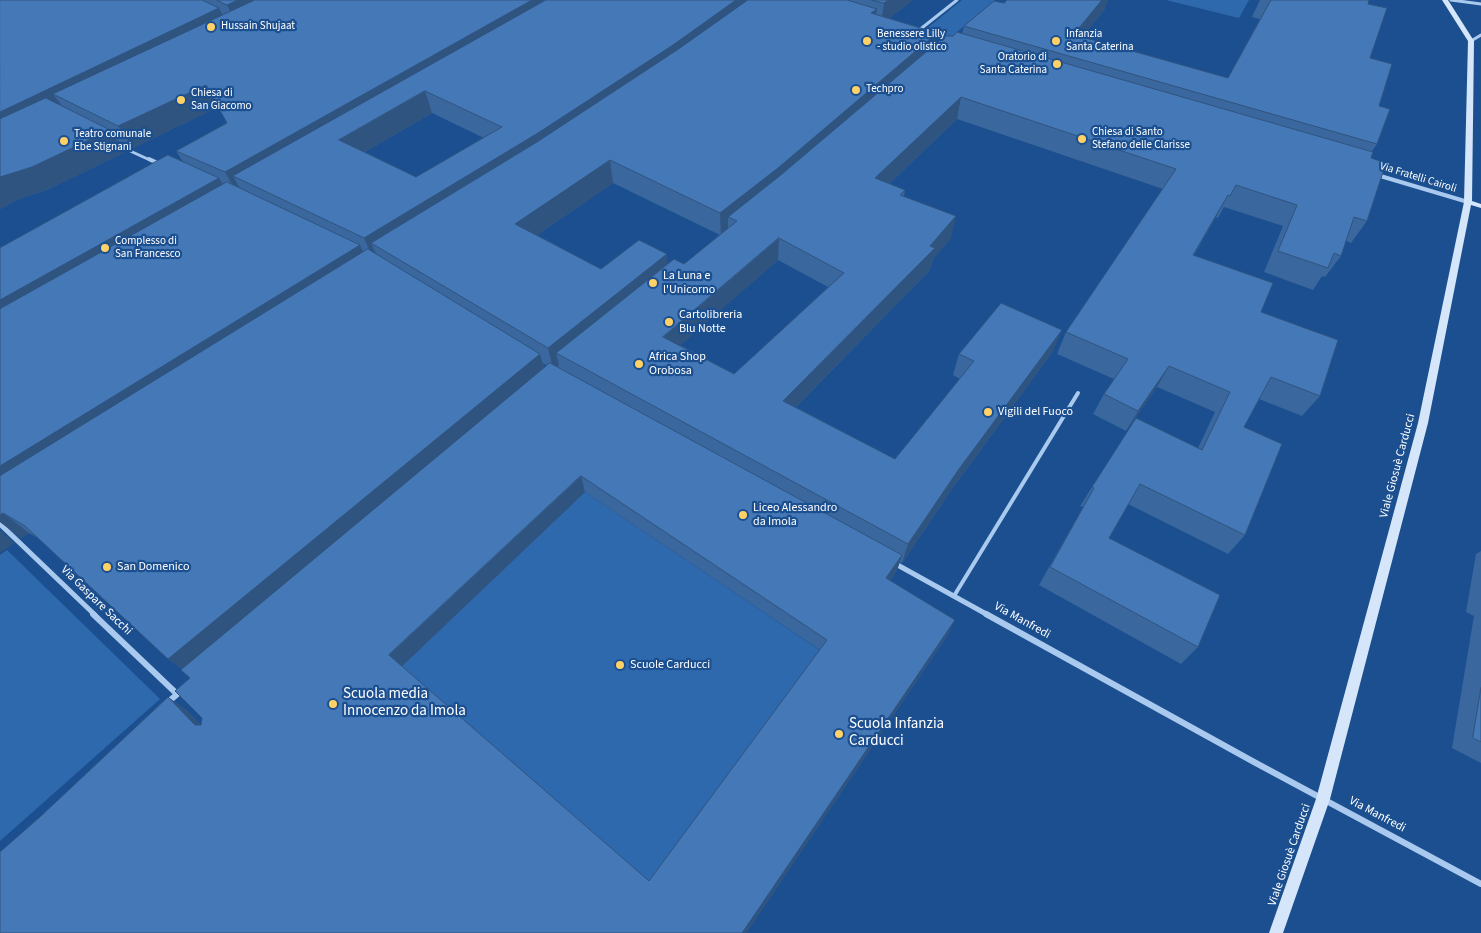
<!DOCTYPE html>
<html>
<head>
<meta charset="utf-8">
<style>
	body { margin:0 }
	canvas { display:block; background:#1b4f8f }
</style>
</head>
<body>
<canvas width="1481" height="933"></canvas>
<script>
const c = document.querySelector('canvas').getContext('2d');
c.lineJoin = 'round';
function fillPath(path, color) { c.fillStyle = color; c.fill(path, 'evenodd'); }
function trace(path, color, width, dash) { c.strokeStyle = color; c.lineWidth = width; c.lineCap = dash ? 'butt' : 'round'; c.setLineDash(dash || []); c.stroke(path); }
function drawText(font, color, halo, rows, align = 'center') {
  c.font = font + ' "Source Sans 3",sans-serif'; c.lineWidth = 4.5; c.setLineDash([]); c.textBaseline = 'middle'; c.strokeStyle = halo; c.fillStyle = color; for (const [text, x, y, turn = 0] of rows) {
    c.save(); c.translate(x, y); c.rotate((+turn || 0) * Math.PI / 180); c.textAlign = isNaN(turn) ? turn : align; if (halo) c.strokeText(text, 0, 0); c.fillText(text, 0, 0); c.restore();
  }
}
fillPath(new Path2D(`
	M962,0H995L950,38L925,30Z
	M1166,0H1249L1239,18Z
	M585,492L824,653L652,888L400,668Z
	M7,550L160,699L0,841V555Z`), '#2e69ad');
trace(new Path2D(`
	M954,596L1078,393`), '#a9c9ee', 4);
trace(new Path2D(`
	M1451,0L1481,4
	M918,31L957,0
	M1471,41L1481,35
	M115,144L152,161`), '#a9c9ee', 3);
trace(new Path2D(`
	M149,159L160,164
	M1377,175L1468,202`), '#a9c9ee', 4);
trace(new Path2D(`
	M0,524L95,615
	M894,563L988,615`), '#a9c9ee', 5);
trace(new Path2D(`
	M93,614L177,694
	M986,614L1254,762L1481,884
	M167,703L182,690`), '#a9c9ee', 6);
fillPath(new Path2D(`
	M1442,0H1448L1474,41L1472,201L1481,204V208L1471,205L1428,423L1330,799L1283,933H1269L1316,799L1418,423L1464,202L1468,41Z`), '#d6e6fa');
fillPath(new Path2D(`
	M0,0H913L888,19L935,45L953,36L962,34L964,26L1004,3L1105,9L1082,37L1228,78L1260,19L1252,17L1260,0H1369L1368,4L1370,58L1379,106L1377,144L1372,151L1371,158L1367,221L1351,243L1346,241L1341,256L1325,277L1322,276L1313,290L1264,272L1283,226L1224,207L1218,218L1216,217L1194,255L1261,312L1320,396L1302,416L1259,399L1244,427L1245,535L1228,554L1128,504L1109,538L1198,647L1181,664L1039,585L1083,507L1080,506L1092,487L1198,448L1215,412L1157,387L1126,431L1093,414L1104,394L1114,379L1057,354L1066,332L1163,189L957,119L889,184L905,190L904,196L951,238L933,259L930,270L796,407L895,459L960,379L953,375L959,354L1053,351L952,489L902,563L900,562L897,570L890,581L949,633L746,933H0L41,816L168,697L186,710L201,725L202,718L190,678L182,669L168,659L38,538L29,533L21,538L0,522V248L183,162L176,151L227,123L218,107L133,148L116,140L125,152L49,189L19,199L0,209ZM432,113L484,138L416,177L365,152ZM613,183L720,235L684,264H668L601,269L537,235ZM778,260L828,287L734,374L680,345ZM543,363L547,366L544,368ZM585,492L820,650L649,881L402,666Z
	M1481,551V763L1452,748L1474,616L1466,612L1476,554Z`), '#3a679d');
fillPath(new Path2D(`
	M238,0H292L237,26L227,5Z
	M532,0H572L233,176L242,192L238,195L225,172Z
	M736,0H765L674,66L371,243L378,258L374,261L364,238Z
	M888,0H913L881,24L884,3Z
	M1102,0H1108L1105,9L1077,43L1073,57L1072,58L1076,44L1074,34Z
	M219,8L230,29L53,94L65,110L0,142V112Z
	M877,9L874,30L871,13Z
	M937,33L933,55L737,221L728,217V229L721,235L720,213Z
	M206,85L218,107L133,148L118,126Z
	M425,91L432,113L348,162L339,140Z
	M961,97L957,119L872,200L875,178Z
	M110,130L125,152L49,189L19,199L0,209V177Z
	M610,160L613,183L521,246L515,224Z
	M219,178L232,200L0,335V300Z
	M1228,195L1216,217L1181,276L1193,255Z
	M956,216L951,238L933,259L930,270L782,421L783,401L930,246Z
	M779,238L778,260L666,358L663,337Z
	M360,245L370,267L0,502V466Z
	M667,254L669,277L556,353L559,365L553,369L548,348Z
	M1062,330L1053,351L952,489L902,563L908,544L959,469Z
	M540,354L546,375L191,676L168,659Z
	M1169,366L1157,387L1126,431L1138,411Z
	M581,476L585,492L400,668L389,655Z
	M3,513L29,533L21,538L0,522V515Z
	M0,530L14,543L0,553Z
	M902,555L897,570L882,593L886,578Z
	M955,620L949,633L746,933H742Z
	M168,697L186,710L213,736L195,725Z`), '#305480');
const building = new Path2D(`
	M0,0H202L219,8L0,112Z
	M217,0H238L227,5Z
	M255,0H532L225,172L176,151L227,123L206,85L118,126L53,94Z
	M546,0H736L673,45L538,133L364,238L233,176ZM425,91L502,127L416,177L339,140Z
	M748,0H847L877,9L871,13L937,33L778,168L720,213L610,160L515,224L601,269L639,240L667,254L548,348L371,243L537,142L677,50Z
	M872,0H888L884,3Z
	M1007,0H1102L1074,34L1080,35L1079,36L1228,78L1271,0H1369L1368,4L1387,8L1370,58L1392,64L1379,106L1390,109L1377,144L964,26L994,1L1004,3Z
	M957,32L1373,152L1371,158L1386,163L1367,221L1354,217L1341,256L1334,253L1328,268L1278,251L1297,205L1236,185L1230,196L1228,195L1193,255L1273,283L1261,312L1338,340L1320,396L1271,377L1244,427L1282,444L1245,535L1140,484L1109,538L1220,595L1198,647L1050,567L1094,488L1092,487L1136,418L1202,450L1230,392L1169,366L1138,411L1104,394L1128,359L1066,332L1176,169L961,97L875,178L905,190L900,195L956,216L930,246L935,248L783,401L895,459L974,361L959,354L1001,303L1062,330L959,469L908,544L556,353L674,259L684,264L737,221L728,217L782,174L945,36H953ZM779,238L844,273L734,374L663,337Z
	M46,98L110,130L32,167L0,177V119Z
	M168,155L219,178L0,300V248Z
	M227,182L360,245L0,466V309Z
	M368,249L540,354L168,659L25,526L3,513L0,515V476Z
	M550,363L902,555L886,578L955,620L742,933H0V852L41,816L168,697L195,725H201L202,718L175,691L190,678L181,670ZM581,476L827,640L649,881L389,655Z
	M1481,688V742L1473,738Z`);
fillPath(building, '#4478b7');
trace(building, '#305480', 1);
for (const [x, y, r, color] of [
	[211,27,5,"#ffd166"],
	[867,41,5,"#ffd166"],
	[1056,41,5,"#ffd166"],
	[1057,64,5,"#ffd166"],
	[856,90,5,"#ffd166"],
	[181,100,5,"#ffd166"],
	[1082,139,5,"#ffd166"],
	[64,141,5,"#ffd166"],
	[105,248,5,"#ffd166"],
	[653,283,5,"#ffd166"],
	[669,322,5,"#ffd166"],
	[639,364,5,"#ffd166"],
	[988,412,5,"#ffd166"],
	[743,515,5,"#ffd166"],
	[107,567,5,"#ffd166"],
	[620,665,5,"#ffd166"],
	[333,704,5,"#ffd166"],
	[839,734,5,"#ffd166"]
]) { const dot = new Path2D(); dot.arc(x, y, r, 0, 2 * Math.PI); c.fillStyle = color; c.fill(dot); trace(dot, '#1b4f8f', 2); }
drawText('11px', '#fff', '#1b4f8f', [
	["Hussain Shujaat",221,27],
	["Benessere Lilly",877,35],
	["- studio olistico",877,48],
	["Infanzia",1066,35],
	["Santa Caterina",1066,48],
	["Oratorio di",1047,58,"right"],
	["Santa Caterina",1047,71,"right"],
	["Techpro",866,90],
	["Chiesa di",191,94],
	["San Giacomo",191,107],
	["Chiesa di Santo",1092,133],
	["Stefano delle Clarisse",1092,146],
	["Teatro comunale",74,135],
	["Ebe Stignani",74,148],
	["Complesso di",115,242],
	["San Francesco",115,255]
], 'left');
drawText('11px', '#fff', '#1b4f8f', [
	["Via Fratelli Cairoli",1418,178,17]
]);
drawText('12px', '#fff', '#1b4f8f', [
	["La Luna e",663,276],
	["l'Unicorno",663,290],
	["Cartolibreria",679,315],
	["Blu Notte",679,329],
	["Africa Shop",649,357],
	["Orobosa",649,371],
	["Vigili del Fuoco",998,412],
	["Liceo Alessandro",753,508],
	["da Imola",753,522],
	["San Domenico",117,567],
	["Scuole Carducci",630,665]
], 'left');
drawText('12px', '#fff', '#1b4f8f', [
	["Viale Giosuè Carducci",1398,466,-75],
	["Via Gaspare Sacchi",96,601,44],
	["Via Manfredi",1022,621,29],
	["Via Manfredi",1377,815,28],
	["Viale Giosuè Carducci",1290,855,-71]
]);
drawText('15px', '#fff', '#1b4f8f', [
	["Scuola media",343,695],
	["Innocenzo da Imola",343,712],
	["Scuola Infanzia",849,725],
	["Carducci",849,742]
], 'left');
</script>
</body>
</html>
